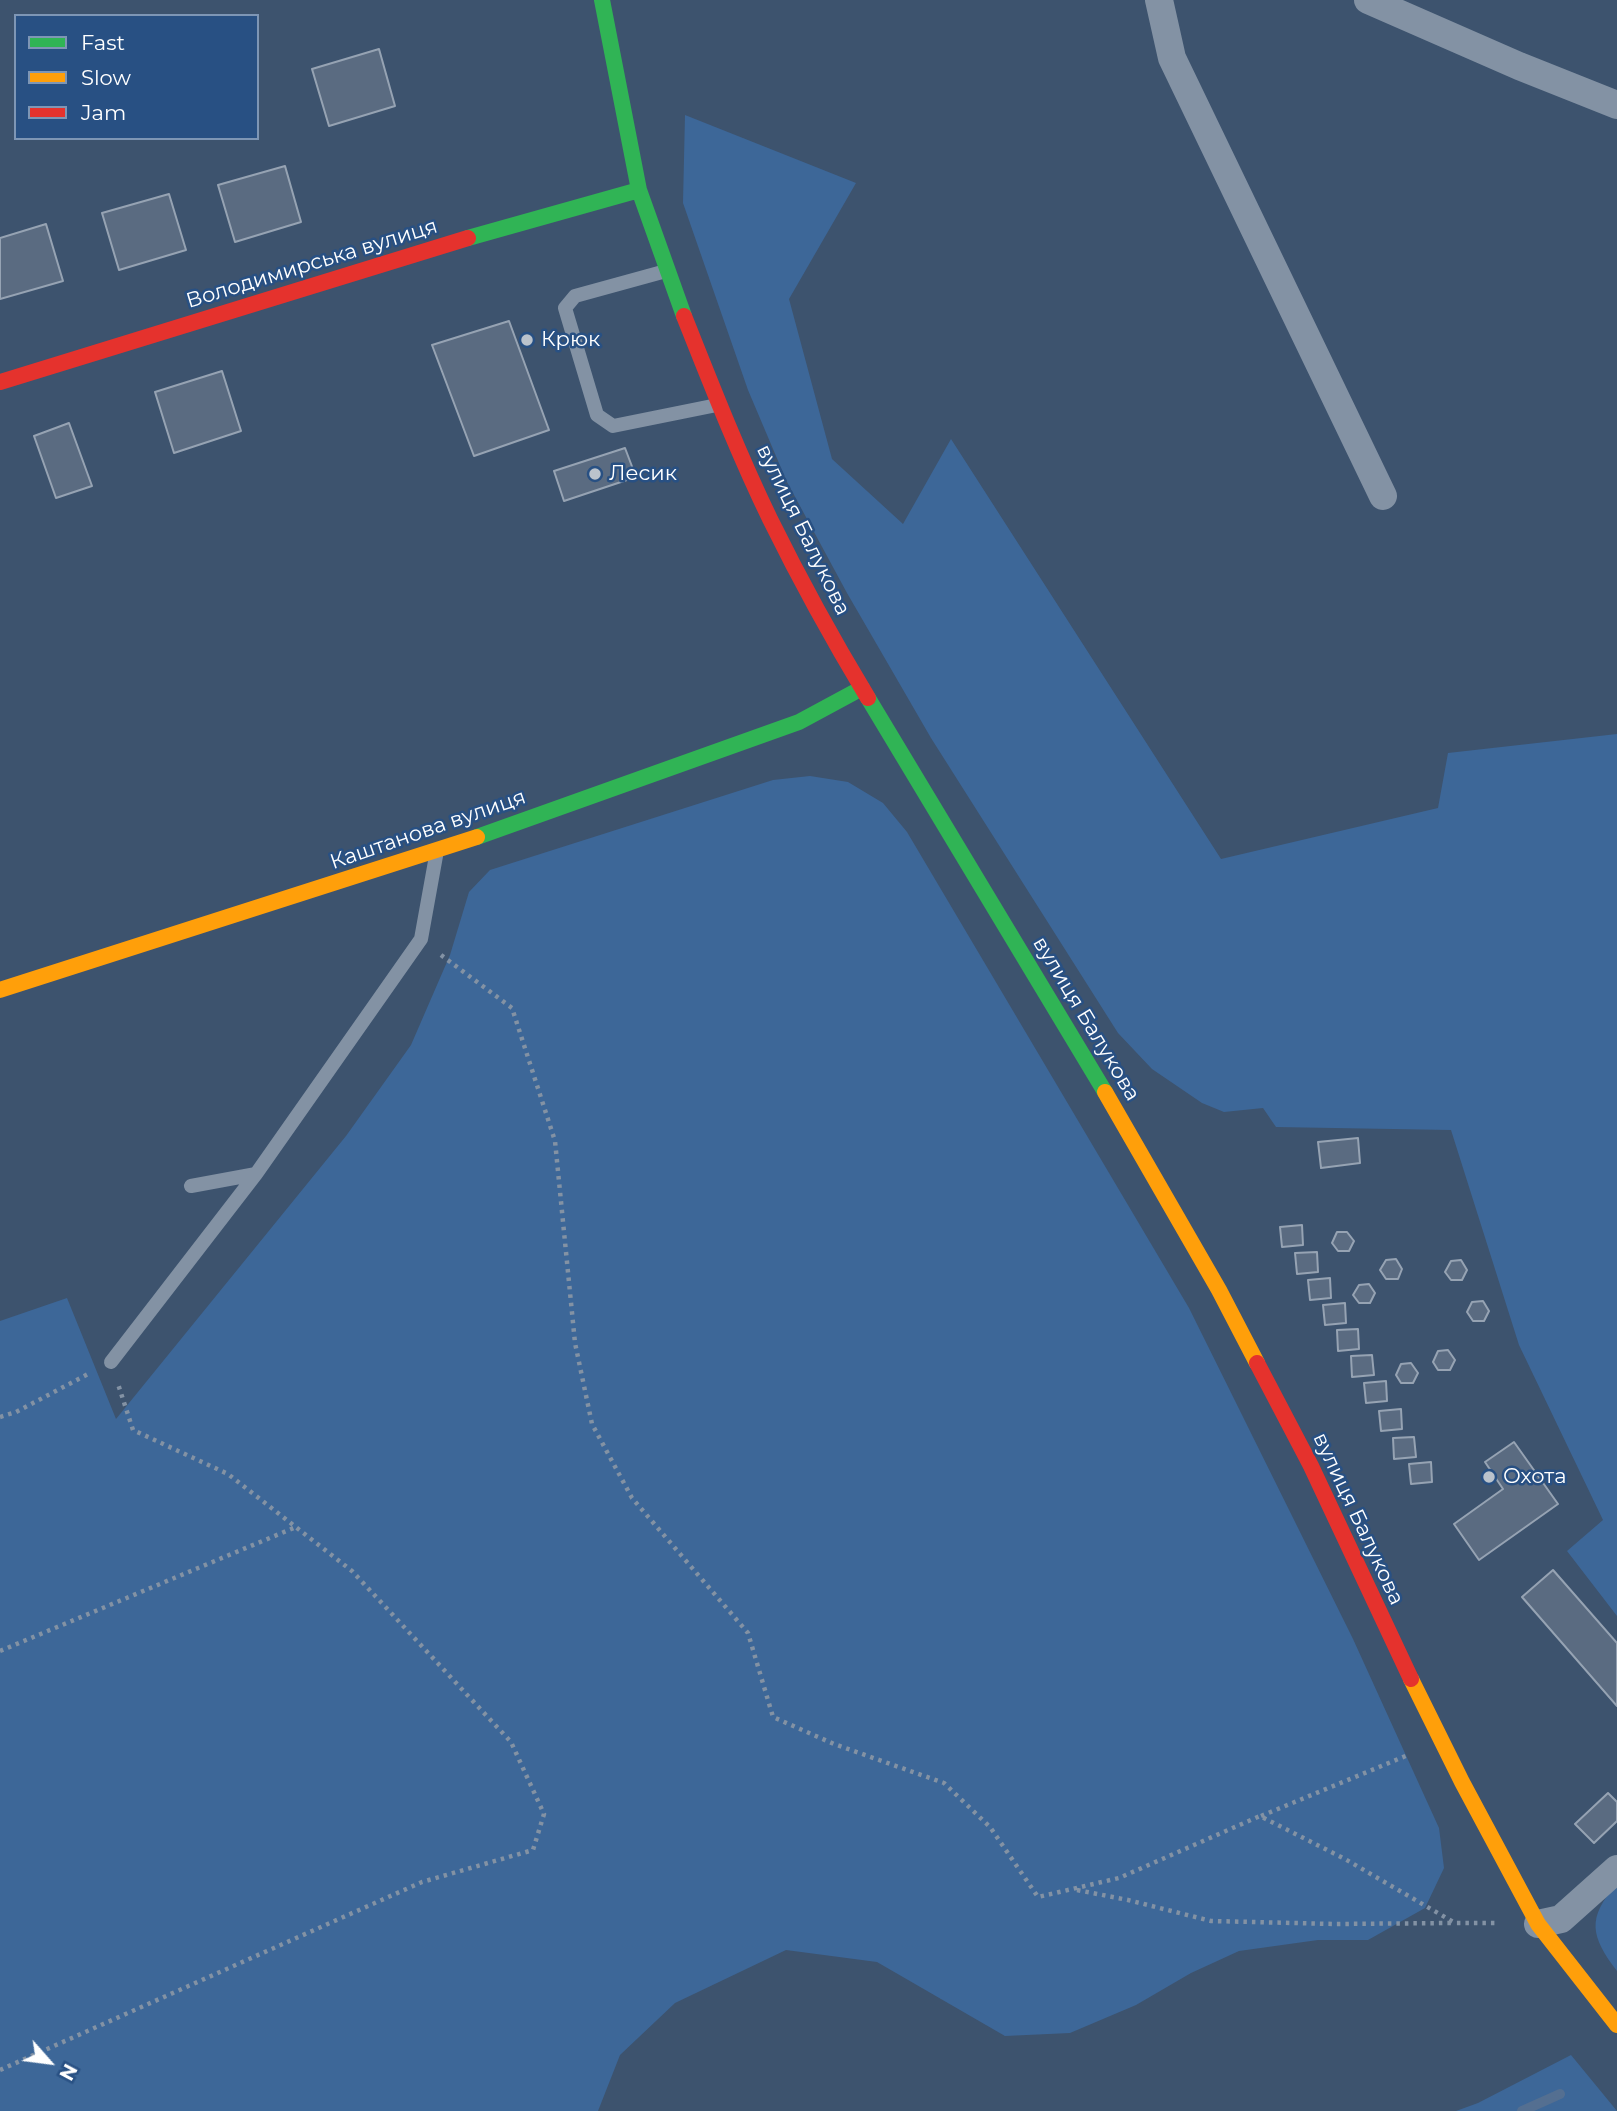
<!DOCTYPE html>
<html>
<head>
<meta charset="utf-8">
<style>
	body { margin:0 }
	#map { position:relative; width:1617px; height:2111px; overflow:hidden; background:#3d536e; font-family:Montserrat,sans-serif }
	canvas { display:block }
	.legend { position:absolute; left:14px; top:14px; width:245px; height:126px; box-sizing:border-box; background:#285083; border:2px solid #7e96b5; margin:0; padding:9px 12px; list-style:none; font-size:21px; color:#fff }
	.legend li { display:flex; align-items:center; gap:14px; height:35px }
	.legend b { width:35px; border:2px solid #7e96b5 }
	.north { position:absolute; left:14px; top:2027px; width:70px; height:70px; -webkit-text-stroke:5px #285083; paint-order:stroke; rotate:118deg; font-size:19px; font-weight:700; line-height:28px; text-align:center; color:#fff }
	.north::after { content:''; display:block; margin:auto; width:24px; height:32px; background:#fff; clip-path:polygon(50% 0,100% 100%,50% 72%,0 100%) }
</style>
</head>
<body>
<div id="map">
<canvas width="1617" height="2111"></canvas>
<ul class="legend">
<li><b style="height:9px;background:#30b455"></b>Fast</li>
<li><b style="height:9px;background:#ff9f0a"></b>Slow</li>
<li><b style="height:9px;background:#e5322d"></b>Jam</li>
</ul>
<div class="north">N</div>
</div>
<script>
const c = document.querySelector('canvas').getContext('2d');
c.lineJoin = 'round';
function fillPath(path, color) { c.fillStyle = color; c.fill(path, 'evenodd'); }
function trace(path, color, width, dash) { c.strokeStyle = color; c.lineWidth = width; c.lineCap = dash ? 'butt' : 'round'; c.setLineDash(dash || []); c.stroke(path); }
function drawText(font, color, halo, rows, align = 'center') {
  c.font = font + ' Montserrat,sans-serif'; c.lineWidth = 5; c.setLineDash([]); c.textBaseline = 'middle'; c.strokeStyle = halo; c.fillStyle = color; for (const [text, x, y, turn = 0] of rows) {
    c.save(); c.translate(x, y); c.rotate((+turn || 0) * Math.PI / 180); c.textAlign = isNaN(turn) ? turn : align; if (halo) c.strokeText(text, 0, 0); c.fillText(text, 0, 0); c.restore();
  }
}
fillPath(new Path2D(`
	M685,115L856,183L789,299L832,459L903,524L951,439L1221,859L1438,808L1448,753L1617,734V1616L1567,1551L1603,1520L1519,1345L1451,1130L1276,1127L1263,1108L1224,1112L1202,1103L1152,1069L1118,1033L931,738L847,593L787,482L748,390L683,203Z
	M810,776L848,782L883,803L907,832L1189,1308L1353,1639L1439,1828L1444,1868L1425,1908L1368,1940H1318L1239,1951L1191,1973L1136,2005L1070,2033L1005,2036L877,1962L786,1950L675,2003L620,2055L598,2111H0V1321L67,1298L116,1419L346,1136L411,1045L450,955L469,892L490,870L773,780Z
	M1617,1884V1971C1591,1937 1586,1918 1617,1884Z
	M1571,2055L1617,2111H1456L1478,2103Z`), '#3d6798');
trace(new Path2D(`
	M1522,2111L1560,2094`), '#546f91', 10);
const building = new Path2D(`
	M379,49L395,106L329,126L312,69Z
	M285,166L301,222L235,242L218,185Z
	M169,194L186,250L119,270L102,213Z
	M46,224L63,281L0,299V238Z
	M509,321L549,430L474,456L432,345Z
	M222,371L241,431L174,453L155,392Z
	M69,423L92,486L56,498L34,436Z
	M625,448L636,477L564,501L554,471Z
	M1358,1138L1360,1163L1321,1168L1318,1142Z
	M1302,1225L1303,1245L1282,1247L1280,1227Z
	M1337,1232H1347L1354,1241L1349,1251H1338L1332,1243Z
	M1317,1252L1318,1272L1297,1274L1295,1253Z
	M1396,1259L1402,1269L1398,1279H1386L1380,1270L1386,1260Z
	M1461,1260L1467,1270L1462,1280H1451L1445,1272L1451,1261Z
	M1330,1278L1331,1298L1310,1300L1308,1280Z
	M1369,1284L1375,1293L1370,1303H1359L1353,1295L1359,1285Z
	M1483,1301L1489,1311L1484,1321H1473L1467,1312L1472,1302Z
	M1345,1303L1346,1323L1325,1325L1323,1305Z
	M1358,1329L1359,1349L1338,1351L1337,1330Z
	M1448,1350L1455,1360L1450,1370H1438L1433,1362L1438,1351Z
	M1372,1355L1374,1375L1352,1377L1351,1356Z
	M1411,1363L1418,1373L1413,1383H1401L1396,1375L1401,1364Z
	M1386,1381L1387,1401L1366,1403L1364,1383Z
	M1401,1409L1402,1429L1381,1431L1379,1411Z
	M1414,1437L1416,1457L1394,1459L1393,1438Z
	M1514,1442L1558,1504L1479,1560L1454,1524L1503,1489L1485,1462Z
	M1431,1462L1432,1482L1411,1484L1409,1464Z
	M1553,1570L1617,1643V1706L1522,1597Z
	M1608,1793L1617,1802V1821L1594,1843L1575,1824Z`);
fillPath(building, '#5a6b81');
trace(building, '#96a3b3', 2);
trace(new Path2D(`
	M441,955L512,1008L555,1141L575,1343L592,1424L632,1498L748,1633L773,1717L834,1744L944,1783L990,1827L1038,1897L1119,1878L1260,1816L1345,1859L1455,1923H1495
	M0,1417L16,1412L90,1373
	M0,1651L296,1527
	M1261,1816L1408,1755
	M1077,1890L1128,1900L1211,1921L1335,1924L1453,1923
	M0,2070L422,1882L533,1850L544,1814L511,1742L352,1571L228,1474L133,1430L118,1384`), '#8392a4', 4.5, [3.5, 5]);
trace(new Path2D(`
	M666,271L575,296L565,308L597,415L613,426L717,405
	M191,1186L256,1174L421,939L436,856
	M111,1362L256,1174`), '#8392a4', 14);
trace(new Path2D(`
	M1159,0L1172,58L1383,496
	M1368,0L1519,66L1617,105
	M1538,1924L1561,1919L1617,1869`), '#8392a4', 28);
trace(new Path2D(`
	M602,0L639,190L684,316
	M468,238L639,190
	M868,698L1105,1092
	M477,837L799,722L862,688`), '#30b455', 16);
trace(new Path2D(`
	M0,990L477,837
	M1105,1092L1219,1290L1257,1363
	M1411,1679L1462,1782L1538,1924L1617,2025`), '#ff9f0a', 16);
trace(new Path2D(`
	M684,316C711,384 738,453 770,519C800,580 833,640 868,698
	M0,382L468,238
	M1257,1363L1311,1466L1411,1679`), '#e5322d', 16);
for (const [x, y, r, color] of [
	[527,340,7,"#bbc3cc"],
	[595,474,7,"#bbc3cc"],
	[1489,1477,7,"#bbc3cc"]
]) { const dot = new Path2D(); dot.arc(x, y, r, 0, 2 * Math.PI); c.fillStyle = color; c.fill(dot); trace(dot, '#285083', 2.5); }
drawText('21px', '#fff', '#285083', [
	["Володимирська вулиця",312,264,-17],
	["вулиця Балукова",803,530,64],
	["Каштанова вулиця",428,830,-19],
	["вулиця Балукова",1086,1019,59],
	["вулиця Балукова",1358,1519,65]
]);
drawText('21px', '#fff', '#285083', [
	["Крюк",541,340],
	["Лесик",609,474],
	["Охота",1503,1477]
], 'left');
</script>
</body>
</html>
